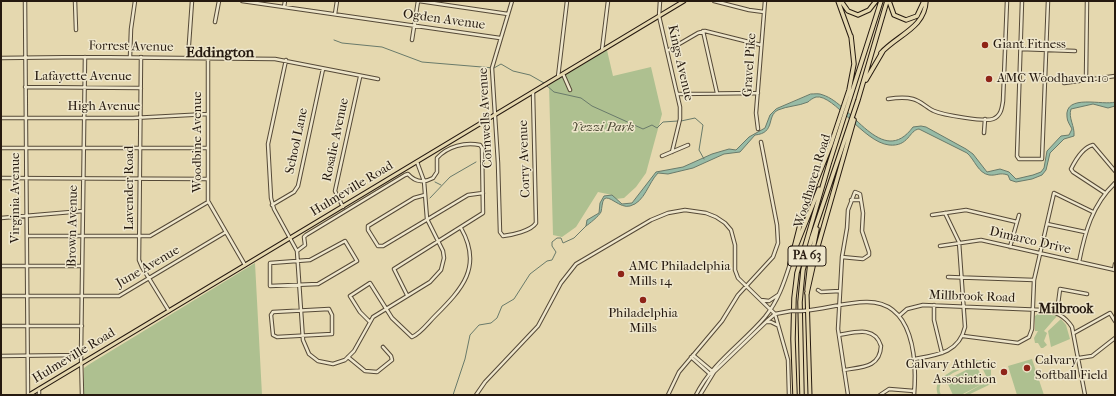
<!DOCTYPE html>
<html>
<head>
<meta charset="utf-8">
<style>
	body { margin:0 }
	#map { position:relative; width:1116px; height:396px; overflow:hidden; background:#e5d8af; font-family:"IM FELL French Canon",serif }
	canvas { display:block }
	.frame { position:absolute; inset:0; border:2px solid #25190f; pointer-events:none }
</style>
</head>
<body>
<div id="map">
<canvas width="1116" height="396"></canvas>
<div class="frame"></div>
</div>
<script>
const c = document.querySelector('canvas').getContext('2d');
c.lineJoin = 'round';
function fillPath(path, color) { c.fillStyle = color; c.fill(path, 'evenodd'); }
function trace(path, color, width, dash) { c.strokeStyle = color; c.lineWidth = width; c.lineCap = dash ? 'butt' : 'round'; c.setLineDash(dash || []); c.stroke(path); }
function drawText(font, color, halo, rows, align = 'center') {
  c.font = font + ' "IM FELL French Canon",serif'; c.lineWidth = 3; c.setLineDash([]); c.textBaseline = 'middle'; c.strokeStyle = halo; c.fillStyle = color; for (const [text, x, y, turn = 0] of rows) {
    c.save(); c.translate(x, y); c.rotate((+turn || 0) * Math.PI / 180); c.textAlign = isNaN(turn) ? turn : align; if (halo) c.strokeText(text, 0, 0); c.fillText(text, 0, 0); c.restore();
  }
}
fillPath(new Path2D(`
	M607,50L613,76L651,67L662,114L646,173L636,187L624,198L616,199L612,195L598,192L576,227L562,237L553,235L549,85Z
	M255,263L262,395H84V368L88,365Z
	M1039,313L1057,316L1044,331L1047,333L1044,341L1047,345L1043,348H1041L1038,343H1035L1034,338L1038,331H1035V316Z
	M1061,319L1066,325L1070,339L1051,347L1048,331Z
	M1032,359L1044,395H1017L1008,366Z
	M981,360L991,367V380L993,379L995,382L968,395H963L984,383L961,395H953L946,380L976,365L985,383L988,380L980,363H974C962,370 933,377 941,395H938C936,390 936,384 940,380C945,373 972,360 981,360Z`), '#aec090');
const water = new Path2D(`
	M811,94C815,94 819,93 823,95C852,104 882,169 913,127L921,126L926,127L966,149L973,154L987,172L1000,169L1009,172L1016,179L1033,175L1041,172L1044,168L1047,151L1061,136L1069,135L1072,129C1070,125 1067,121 1067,117C1064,93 1104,106 1115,102V106L1108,108L1093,104L1071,109C1068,118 1075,126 1074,136L1064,139L1050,153L1046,170L1042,175L1032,179L1016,182L1010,180L1008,175C999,172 997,176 989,175C978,173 975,160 967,153L919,129C909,130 909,147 889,145C863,142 834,94 816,97C813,98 810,100 808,102C799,106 787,106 778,110C766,116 776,133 755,135L740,152L724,154L693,168L668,174L658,173C648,183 645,202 630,206C620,209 609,194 604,199C602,202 602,208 601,212C599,216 589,224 586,226L587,220L599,213L600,203L604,196L612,195L622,204L632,203L656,172L683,167L712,154L729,149L736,150L749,137L765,128L770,115L776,109Z`);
fillPath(water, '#97bba6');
trace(water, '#697a6a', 1);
trace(new Path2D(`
	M334,40L342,43L382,47L422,62L494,68L501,64L513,71L530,75L544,83
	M546,85L554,92L581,98L592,106L643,129L652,125L657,128L663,122L678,121
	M681,121L695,118L703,125L699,150L704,159
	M435,182L441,185
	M430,198L450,177L476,162
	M453,395L465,359L470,335L479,325L491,323L497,318L502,306L514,299L530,274L547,261L552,260L556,252L552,246V242L557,238H561L563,243L574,238L587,225`), '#697a6a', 1);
const minor = new Path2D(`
	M25,1L28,395
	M75,1L76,30
	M242,1L500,38
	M419,1L508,14
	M512,1L492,68L498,163L500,232L503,236C512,235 531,231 536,223L533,92
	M660,1L659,16L680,107V119L672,152
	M714,1L749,10L764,12
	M1022,1L1017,156L1019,159H1042L1048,1
	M284,7L285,1
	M335,14L337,1
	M215,22L219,1
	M703,31L717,93
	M412,40L418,1
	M1021,49L1075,51
	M602,50L608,1
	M667,51L698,33L705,31L761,45
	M130,57L131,29L135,1
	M141,57L139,260L142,267L169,311
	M1,58L85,57L275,59L378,79
	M188,58L192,1
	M208,58V201L245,265
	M286,60L268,144L271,198L274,209L297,251L303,340L309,354L318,361L333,364L345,360L354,351L373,317L430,282L441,270L444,258L443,251L427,219L424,181L417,162
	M563,74L570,90
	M558,77L567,1
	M1086,79L1087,1
	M1064,83L1115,76
	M25,87L141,88
	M678,94L758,93
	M888,99C895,98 905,97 913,99C921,101 927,108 934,111C943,115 985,122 993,119C1001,116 1002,108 1003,101L1007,1
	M1,118H133L208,114
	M758,129L756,113L765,1
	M984,133L985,119
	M1,148H207
	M662,156L688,145
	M1,178L207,179
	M855,192L860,194L863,213L862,231L869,252V255L863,259L842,257L847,228L848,210Z
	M1105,193L1073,172L1071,169C1075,161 1083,147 1093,145L1115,171
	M425,195L414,198L368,226V230L378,246H383L468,195L483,193
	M851,200H861
	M272,205L294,192L298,186L323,69
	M343,207L335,191L360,77
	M932,215L966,210L1017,222
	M1,218L83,211
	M1047,224L1085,232
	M27,236H150L208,202
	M345,241L357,261L318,284L270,286V263L310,260Z
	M940,246L981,240L1115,270
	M1010,247L1019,215
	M297,251L305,245L304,237L306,235L405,175L408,174C415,182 424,183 433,178L437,172V158C448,146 465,142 480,145L482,148L483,213L394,269L407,295
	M842,257L838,329L848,395
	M1079,262C1085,232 1092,205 1115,183
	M1,266H82
	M1114,270L1115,264
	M948,277L1034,280
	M818,290L821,292L840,291
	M1,296H119L226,232
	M761,300L769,301L778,295
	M934,305V320L942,353
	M329,309L332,315V334L277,337L273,335L271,315L273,312Z
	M802,311C823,310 845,302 866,302C914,301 917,360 914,395
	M1057,312L1060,289L1087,294
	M899,316L907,309L923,305L1043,310C1056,311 1065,316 1072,327L1085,395
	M369,321L360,312L350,296L370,283L392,318L412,337C420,334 428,323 435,316C462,289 483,267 461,228
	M766,322H771L777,325
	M1,326H82
	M1074,333L1110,313L1115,321
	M839,335C856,332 875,326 881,346C880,368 861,367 844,370
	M963,336L1018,343L1029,337L1032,329L1034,280L1054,193L1093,212
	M693,355L712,371
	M1,356L81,355
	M348,357L365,371L377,372L392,360L391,356L383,347
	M691,357L710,374
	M1079,358L1092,356L1115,338
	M914,359C937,355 959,353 965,327L959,242L945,213
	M39,395V389
	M82,395L81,355L85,57
	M476,395L485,382L538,326L561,283L576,264L651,220L668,213L685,210L706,213L716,217L725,223L731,230L735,245V270L738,278L775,314L788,360L789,395
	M668,395L679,372L722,321L738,295L773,257L778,243L777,225L761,142
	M696,395C712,363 742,344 765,317C778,301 784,283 790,264
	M700,395L714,372L768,320L775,314L791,311
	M880,395L889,389L914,391`);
const major = new Path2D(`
	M807,293L810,395
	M29,395L684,1`);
const highway = new Path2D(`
	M838,1L851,37
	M841,1L848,11L858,15L869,10L876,1
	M889,1L894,15L906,20L917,16L924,1
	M881,53C897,35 925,28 926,1
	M866,80L883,51
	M795,249L819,189
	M790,264L802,217L831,144L849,90L854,64L851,36
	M807,290L810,263L817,229
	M807,293L816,253L854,120
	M795,395L793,339L794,298L797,273L829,164L881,1
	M802,395L800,302L803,270L812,237L858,100L887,1`);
trace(minor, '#554937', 4.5);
trace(major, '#25190f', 5);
trace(highway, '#25190f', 5.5);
trace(minor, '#eee6cb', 2.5);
trace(major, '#e5d8af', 3);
trace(highway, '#e5d8af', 3.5);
const minorBridge = new Path2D(`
	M791,311H802`);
trace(minorBridge, '#554937', 4.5, []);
trace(minorBridge, '#eee6cb', 2.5);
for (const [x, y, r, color] of [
	[985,45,4,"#8f2418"],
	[989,79,4,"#8f2418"],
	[621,274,4,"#8f2418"],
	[643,300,4,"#8f2418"],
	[1027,368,4,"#8f2418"],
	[1004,372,4,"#8f2418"]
]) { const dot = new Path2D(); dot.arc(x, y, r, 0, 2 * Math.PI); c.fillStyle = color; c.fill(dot); trace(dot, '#eee6cb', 1.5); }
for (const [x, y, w] of [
	[807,256,38]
]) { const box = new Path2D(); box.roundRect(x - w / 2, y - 10, w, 20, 3); c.fillStyle = '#eee6cb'; c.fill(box); trace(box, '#25190f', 1); }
drawText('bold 12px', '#25190f', null, [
	["PA 63",807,256]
]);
drawText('13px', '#25190f', '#eee6cb', [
	["Ogden Avenue",444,20,8],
	["Forrest Avenue",131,47,1],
	["Kings Avenue",680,63,77],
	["Gravel Pike",750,65,-86],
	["Lafayette Avenue",83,77],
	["High Avenue",104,107],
	["Cornwells Avenue",486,118,-93],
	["Rosalie Avenue",336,140,-78],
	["School Lane",297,141,-78],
	["Woodbine Avenue",198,142,-90],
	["Corry Avenue",525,159,-92],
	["Woodhaven Road",813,181,-73],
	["Lavender Road",130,188,-90],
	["Hulmeville Road",352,189,-31],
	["Virginia Avenue",16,198,-90],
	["Brown Avenue",73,226,-89],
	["Dimarco Drive",1030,241,13],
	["June Avenue",148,267,-30],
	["Millbrook Road",972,297,2],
	["Hulmeville Road",74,356,-31]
]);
drawText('13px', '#25190f', '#eee6cb', [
	["Giant Fitness",993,45],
	["AMC Woodhaven 10",997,79],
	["AMC Philadelphia",629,267],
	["Mills 14",629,282],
	["Philadelphia",643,314,"center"],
	["Mills",643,329,"center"],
	["Calvary",1035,361],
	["Softball Field",1035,376],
	["Calvary Athletic",996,365,"right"],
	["Association",996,380,"right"]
], 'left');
drawText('italic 13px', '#4e4b36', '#eee6cb', [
	["Yezzi Park",603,128]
]);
drawText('bold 14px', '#25190f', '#eee6cb', [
	["Milbrook",1066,310]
]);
drawText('bold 15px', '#25190f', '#eee6cb', [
	["Eddington",220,53]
]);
</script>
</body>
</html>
